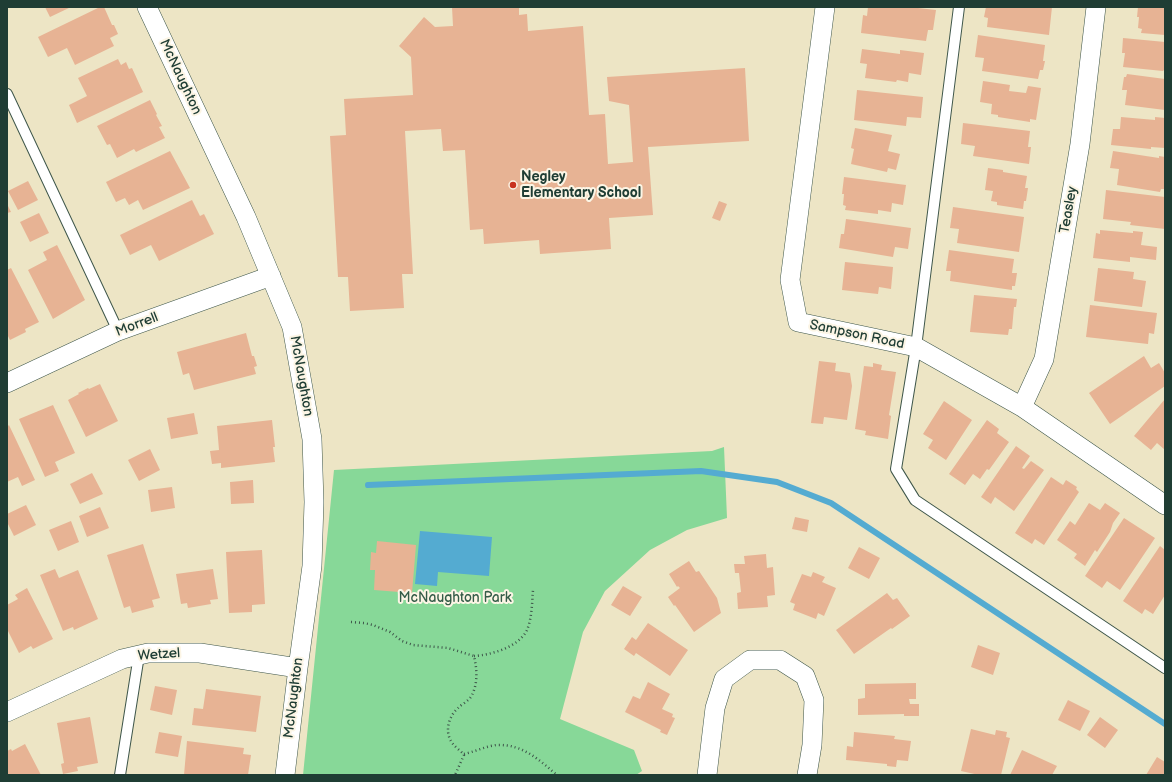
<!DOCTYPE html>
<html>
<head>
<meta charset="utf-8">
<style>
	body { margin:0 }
	#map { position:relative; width:1172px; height:782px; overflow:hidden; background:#ede5c5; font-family:"Balsamiq Sans",sans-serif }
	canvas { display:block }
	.frame { position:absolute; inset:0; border:8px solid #1f3d34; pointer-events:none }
</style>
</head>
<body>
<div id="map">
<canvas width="1172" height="782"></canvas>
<div class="frame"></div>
</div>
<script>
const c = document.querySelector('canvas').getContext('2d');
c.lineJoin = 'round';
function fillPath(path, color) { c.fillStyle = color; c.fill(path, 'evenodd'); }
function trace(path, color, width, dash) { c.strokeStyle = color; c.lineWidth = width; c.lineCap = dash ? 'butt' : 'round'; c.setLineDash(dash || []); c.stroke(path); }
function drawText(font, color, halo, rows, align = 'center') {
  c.font = font + ' "Balsamiq Sans",sans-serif'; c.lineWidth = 4; c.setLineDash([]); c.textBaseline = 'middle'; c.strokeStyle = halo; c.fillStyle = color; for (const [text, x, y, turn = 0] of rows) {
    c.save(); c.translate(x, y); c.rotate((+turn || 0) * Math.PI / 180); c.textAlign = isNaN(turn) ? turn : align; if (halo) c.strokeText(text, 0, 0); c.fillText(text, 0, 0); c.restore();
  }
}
fillPath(new Path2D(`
	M724,447L727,518L687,530L650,550L605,591L583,632L560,719L634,750L642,771L636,775H303L334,470L712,451Z`), '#87d898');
fillPath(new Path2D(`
	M420,531L492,537L489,576L438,572L437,586L415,584Z`), '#54abd1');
trace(new Path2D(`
	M368,485L701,471L777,482L831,503L1165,724`), '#54abd1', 6);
fillPath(new Path2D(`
	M45,7H71L50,17Z
	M100,7H104L112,25H114L118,34L110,38L114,46L75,65L67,48L48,57L38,37Z
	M452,7H519V15L527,14L528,31L583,26L589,115L605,114L608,164L633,162L629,105L609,101L607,77L745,68L749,141L648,147L653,215L609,218L611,249L540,254L539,240L484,244L483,229L470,230L465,150L443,151L441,129L405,131L413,274H402L404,308L350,311L348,277H338L330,136L346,135L344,99L413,95L411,57L399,46L424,17L435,27L453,26Z
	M868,7H909L936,10L933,30H928L926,41L861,33L863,15L867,16Z
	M986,7H1052L1049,35L987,27L988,18L984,17Z
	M1138,7H1165V35L1141,33L1142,29L1138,28L1139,17H1137Z
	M978,35L1045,45L1043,61H1045L1043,70H1040L1038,79L982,71L984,58L975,57Z
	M1123,38L1165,42V69L1163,71L1123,67L1125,53H1122Z
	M862,49L900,54V50L924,53L921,75L909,73L908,82L897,80L896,82L865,78L867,64L860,63Z
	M118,59L121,65L126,62L129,69L132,68L143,92L77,123L69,105L87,96L78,78Z
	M1127,74L1165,79V110L1125,105L1127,90H1122L1124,77H1126Z
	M983,81L1010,85L1009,91L1026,93L1028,86L1041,88L1036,120L1030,119V122L998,117V115L991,114L992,104L980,102Z
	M857,90L923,97L921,118L907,117L906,126L854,120Z
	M150,100L157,114L156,115L162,126L159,127L165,138L136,152L134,149L117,158L110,144L107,145L97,126Z
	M1121,117L1155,120V117L1165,118V148L1151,147V149L1111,145L1113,129H1120Z
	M963,123L1030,131L1028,147H1031L1029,164L973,156L975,146L961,144Z
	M855,128L892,135L888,151L900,154L896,170L888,168L887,172L851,164L854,149L851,148Z
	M170,151L190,188L143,210L138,200L129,205L125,198L116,202L106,182Z
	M1113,151L1159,158V156L1165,157L1164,189H1161L1160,192L1117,185L1119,169L1110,168Z
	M988,168L1003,170V172L1027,176L1025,188H1028L1026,201H1024L1023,209L997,205V202L991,201L993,191L985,190Z
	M844,177L906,185L903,205L892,203L891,212L878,210V214L845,210L846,206L843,205L844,194H842Z
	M28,181L38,200L18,210L8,191Z
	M1106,190L1165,197V229L1130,225L1131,222L1103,219Z
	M192,200L200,216L204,214L214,234L159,261L151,245L130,255L120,235Z
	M719,201L727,204L720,221L712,218Z
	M7,204L11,212L7,213Z
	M953,207L1024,217L1019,252L957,243L959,229L950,228Z
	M39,213L49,233L30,242L20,222Z
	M846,219L911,228L908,249L895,247L893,257L839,248L841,234H844Z
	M1100,230L1133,233V231L1143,232L1141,245L1157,247L1156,260L1130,257V262L1093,258L1096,233L1100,234Z
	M57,245L85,300L53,319L28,270L47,260L43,252Z
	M949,250L1014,259L1012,273H1017L1015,286H1012V290L950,281L951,271H946Z
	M845,262L893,267L891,289L879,287L878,294L842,290Z
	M11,268L39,322L25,329L26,332L10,340L7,334V270Z
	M1098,268L1134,272L1133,279L1146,281L1142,307L1094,301Z
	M974,295L1017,299L1016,307H1014L1012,329H1009L1008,335L970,332Z
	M1090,305L1157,313L1154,334L1149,333L1148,344L1086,337Z
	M246,333L252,356H254L257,366L254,367L256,374L194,390L189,373L183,375L177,352Z
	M1144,356L1151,368L1159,363L1165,373V386L1110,424L1089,393Z
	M819,361L836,363L835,371L850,373L852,386L847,420L824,417L823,424L811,423Z
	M873,363L882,365L881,370L896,372L889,415L891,416L888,439L865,435L866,431L855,429L864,366L873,367Z
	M100,384L118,421L86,437L68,400L79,394L78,393L88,388L89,389Z
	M1165,399V450L1157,443L1151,450L1134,436Z
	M944,401L972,420L946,460L928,448L933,440L923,434Z
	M53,405L75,453L55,462L59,471L45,477L19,419Z
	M194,413L198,434L171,439L167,418Z
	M272,420L275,447H273L275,462L221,468V463L212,464L210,451L219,450L217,426Z
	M987,420L999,429L997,433L1009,442L989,470L987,469L980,479L973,474L965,485L949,474Z
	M9,425L35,480L22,486L18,477L7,482V427Z
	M1016,446L1030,456L1022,468L1024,469L1031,461L1044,470L1014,511L995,497L991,504L981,497Z
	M150,449L160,470L139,481L128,460Z
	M92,473L103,494L80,504L70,484Z
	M1051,477L1063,485L1066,480L1077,487L1076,489L1079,492L1044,545L1035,539L1032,544L1015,533Z
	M253,480L254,503L231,504L230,482Z
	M172,487L175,508L151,512L148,490Z
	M1089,503L1100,510L1105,503L1120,513L1113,523L1110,532L1097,552L1095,550L1085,566L1074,558L1077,554L1057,540L1070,521L1075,525Z
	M26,505L36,525L14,536L7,522V514Z
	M100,507L109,528L87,537L79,516Z
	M795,517L809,520L807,532L792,529Z
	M1124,518L1155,538L1120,590L1107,581L1102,588L1085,576Z
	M71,521L79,542L58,551L49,530Z
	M377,541L416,545L412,593L374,590L375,570H370L371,552L376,553Z
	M143,544L160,598L152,600L154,607L132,613L130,606L124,608L107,555Z
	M1160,546L1165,550V595L1153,614L1145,609L1142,614L1123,601Z
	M859,547L880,558L869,579L848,568Z
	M262,550L265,604L252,605V612L229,613L226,552Z
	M766,554L767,568L773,567L775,595L767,596L768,607L738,609L737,593L741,592L739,573H735L734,564H745L744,556Z
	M689,561L696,572L699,571L717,598L721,613L694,632L675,605L674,606L668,597L680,588L678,586L677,587L669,574Z
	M55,569L59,578L78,570L98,619L74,630L73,627L63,631L40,575Z
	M213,569L218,599L210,600L211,604L188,608L187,603L181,604L176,574Z
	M813,572L825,577L822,582L836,588L824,616L818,613L816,619L793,610L795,604L790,602L802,574L811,577Z
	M623,586L642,597L630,616L611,605Z
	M27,588L53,639L33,649L31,646L19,653L7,629V605L18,599L15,595Z
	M887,593L893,600L897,598L910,616L892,629L891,628L854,654L836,630Z
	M648,623L688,650L670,676L636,653L634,656L624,649L632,637L636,640Z
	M978,645L1000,653L993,675L971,667Z
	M648,682L670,694L662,709L673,714L672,717L675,718L667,735L660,732L661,730L625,712L633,696L640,699Z
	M916,683V699H909L910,704H919V716H904V714L858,715V699L865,698V684Z
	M155,686L177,690L172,715L150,710Z
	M206,689L261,696L256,732L192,725L194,708L203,709Z
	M1068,700L1090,711L1080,731L1058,720Z
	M90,717L98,763L77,767L78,771L63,774L61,764L64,763L57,723Z
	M1100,717L1118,730L1105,748L1087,735Z
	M971,729L995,735L996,730L1007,732L1006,737L1010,738L1001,775H979L961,771Z
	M159,732L182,736L178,757L155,753Z
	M854,732L895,736L894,739L911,741L908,761L897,760L896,767L887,766V764L846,760L847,746L853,747Z
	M187,741L244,748L243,754L251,755L248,775H184Z
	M25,744L41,775H7V751L11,749L12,751Z
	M1022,750L1057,766L1052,775H1010Z
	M1157,757L1165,762V775H1146Z`), '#e7b394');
const service = new Path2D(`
	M959,7L916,347L896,469L915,500L1165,668
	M7,94L118,331
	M120,775L139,655`);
const minor = new Path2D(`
	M147,7L246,217L292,327L312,439L314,502L312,566L298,668L285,775
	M825,7L790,280L798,322L916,347L1022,407L1165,505
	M7,383L118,331L271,276
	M1022,407L1044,359L1080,144L1096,7
	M7,712L122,659L148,653H200L298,668
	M707,775L715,708L724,679L750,660H780L805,676L814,700L812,745L807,775`);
trace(service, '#3e564a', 12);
trace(minor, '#3e564a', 20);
trace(new Path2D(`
	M351,622L364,623L373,625L390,632L402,641L413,645L448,648L474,656C477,669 478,683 472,695C469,701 462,704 458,708C448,717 444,733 453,744C456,748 461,751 464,755L455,775
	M474,656C491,655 519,647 527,630C532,618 532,603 533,590
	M464,754C474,752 486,746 497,745C523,744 539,760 557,775`), '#3e564a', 2.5, [1, 3]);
trace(service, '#fff', 10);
trace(minor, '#fff', 19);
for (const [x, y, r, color] of [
	[513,185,4,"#c8321e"]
]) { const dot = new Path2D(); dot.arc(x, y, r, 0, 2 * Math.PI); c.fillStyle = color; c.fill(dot); trace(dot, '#fcf5e5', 1.5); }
drawText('14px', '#1f3d34', '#fcf5e5', [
	["McNaughton",180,77,65],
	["Teasley",1069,210,-80],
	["Morrell",137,325,-21],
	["Sampson Road",857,335,12],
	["McNaughton",301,376,80],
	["Wetzel",159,655,-4],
	["McNaughton",294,698,-83]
]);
drawText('bold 14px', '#1f3d34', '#fcf5e5', [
	["Negley",521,177],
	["Elementary School",521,193]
], 'left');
drawText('14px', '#345c48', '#fcf5e5', [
	["McNaughton Park",455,598]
]);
</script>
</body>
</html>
